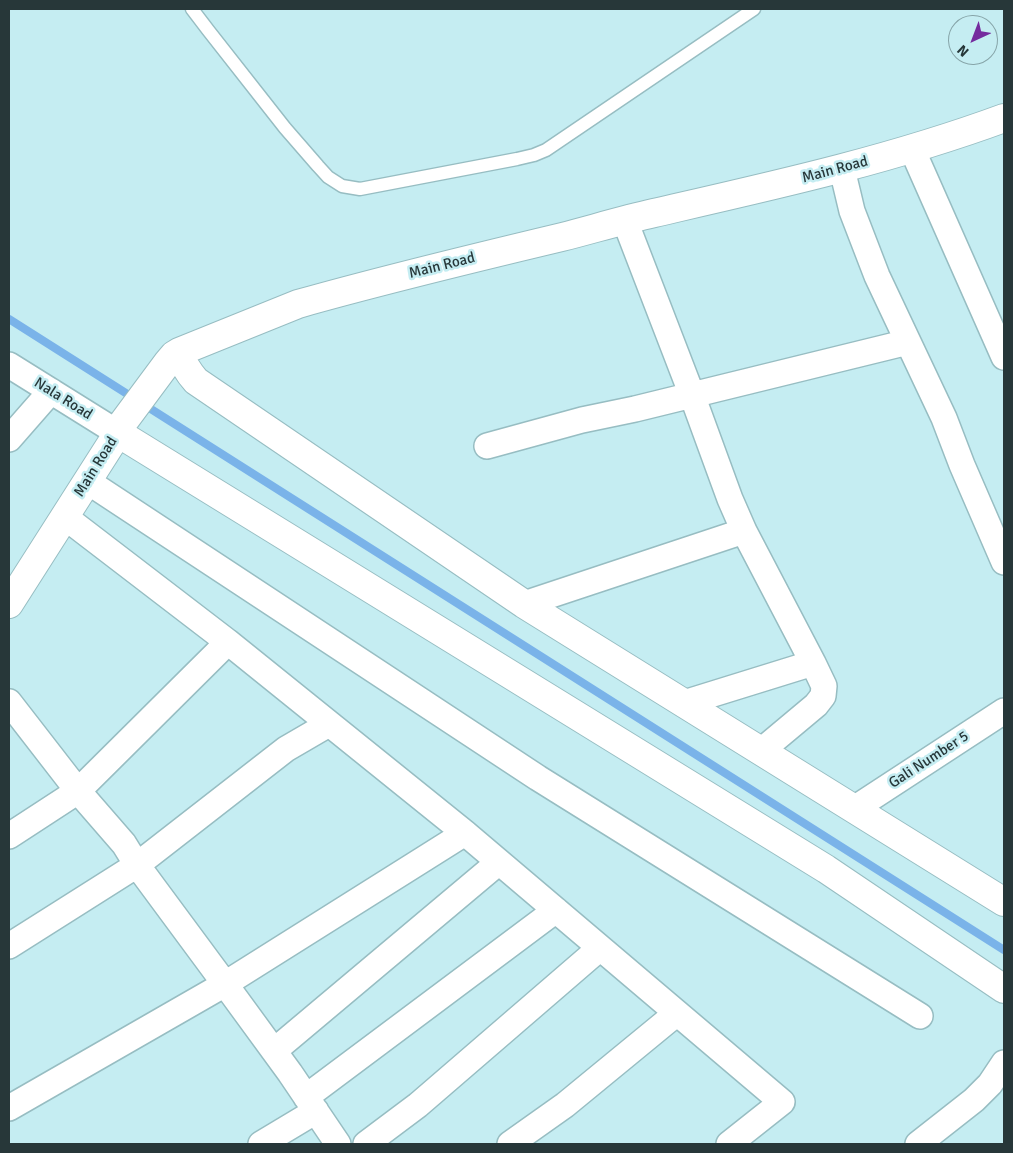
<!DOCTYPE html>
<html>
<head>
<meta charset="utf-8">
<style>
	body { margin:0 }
	#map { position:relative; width:1013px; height:1153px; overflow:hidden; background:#c5edf2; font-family:Signika,sans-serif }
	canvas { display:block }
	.frame { position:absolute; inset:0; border:10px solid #273739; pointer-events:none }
	.north { position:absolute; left:948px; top:15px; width:50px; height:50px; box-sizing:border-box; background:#c5edf2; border:1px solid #86a4a8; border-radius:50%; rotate:223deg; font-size:14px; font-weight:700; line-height:20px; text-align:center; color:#273739 }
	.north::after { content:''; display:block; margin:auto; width:18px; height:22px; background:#742b9e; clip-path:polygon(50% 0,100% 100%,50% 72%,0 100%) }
</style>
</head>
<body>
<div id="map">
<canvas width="1013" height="1153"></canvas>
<div class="frame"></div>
<div class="north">N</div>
</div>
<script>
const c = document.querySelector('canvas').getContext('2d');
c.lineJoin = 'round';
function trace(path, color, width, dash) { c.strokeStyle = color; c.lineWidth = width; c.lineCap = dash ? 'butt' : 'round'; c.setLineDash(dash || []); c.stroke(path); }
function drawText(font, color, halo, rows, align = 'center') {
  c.font = font + ' Signika,sans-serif'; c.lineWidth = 5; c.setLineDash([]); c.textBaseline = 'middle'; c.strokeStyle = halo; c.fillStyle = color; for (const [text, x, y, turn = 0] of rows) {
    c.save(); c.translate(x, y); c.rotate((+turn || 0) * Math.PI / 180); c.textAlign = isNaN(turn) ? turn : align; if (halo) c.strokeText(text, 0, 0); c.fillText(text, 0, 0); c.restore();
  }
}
trace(new Path2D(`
	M9,319L1004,950`), '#7ab3e9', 8);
const lane = new Path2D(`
	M192,9L208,30L285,128L318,166L328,177L342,186L360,189L517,159L534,155L546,150L754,9`);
const street = new Path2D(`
	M912,149L1004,357
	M842,169L852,211L877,276L944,418L962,465L1004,562
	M625,221L692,395L730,499L744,531L813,663L824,686L823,696L816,705L761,751
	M9,365L118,433
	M9,439L51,391
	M487,446L582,420L635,409L908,342
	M87,481L538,778L920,1016
	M65,517L228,642L465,833L782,1102L729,1144
	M524,604L744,531
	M9,702L78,791L124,844L137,865L225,984L290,1073L338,1144
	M684,703L813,663
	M854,809L1004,711
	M9,836L78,791L228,642
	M9,946L137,865L286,749L329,724
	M274,1051L499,862
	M306,1097L556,910
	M9,1108L225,984L465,833
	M261,1144L316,1111
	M366,1144L418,1105L600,948
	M510,1144L565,1105L677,1013
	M918,1144L974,1100L990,1084L1004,1063`);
const secondary = new Path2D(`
	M179,352C183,364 188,372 196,381L524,604L1004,902
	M118,433L826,869L1004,989
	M9,604L118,433L122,424L168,362L174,355L179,352L298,304C386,279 474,258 562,237C593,229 623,220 654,213C772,186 890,160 1004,118`);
trace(lane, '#97bdc2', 15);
trace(street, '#97bdc2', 28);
trace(secondary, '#97bdc2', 30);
trace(lane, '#fff', 12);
trace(street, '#fff', 25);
trace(secondary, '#fff', 28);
drawText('15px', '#273739', '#c5edf2', [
	["Main Road",835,170,-15],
	["Main Road",442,266,-14],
	["Nala Road",63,399,32],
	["Main Road",96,467,-58],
	["Gali Number 5",929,760,-33]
]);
</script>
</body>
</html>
